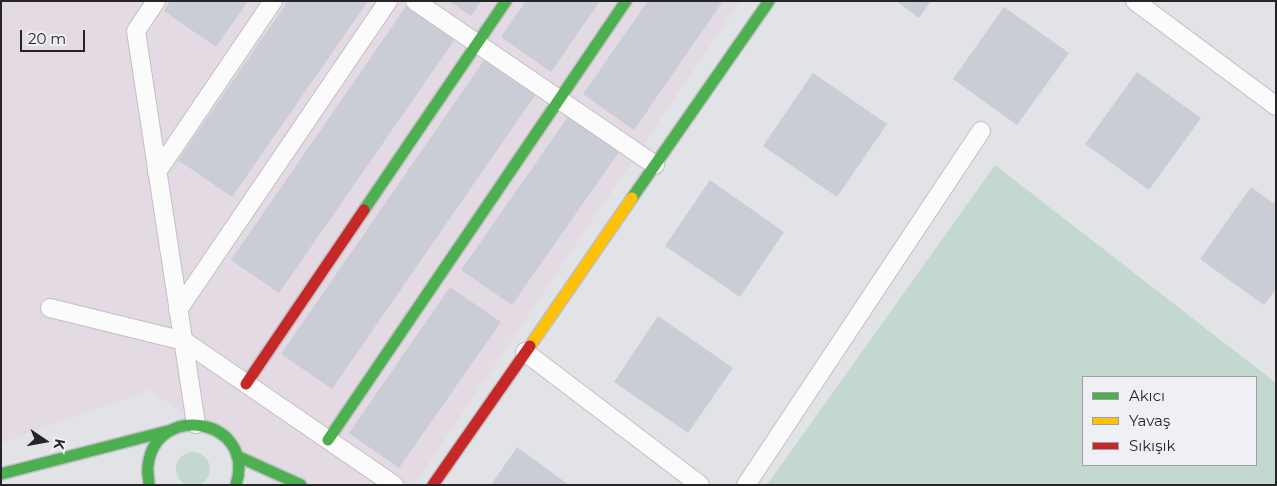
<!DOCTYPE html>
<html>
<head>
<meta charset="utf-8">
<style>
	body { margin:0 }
	#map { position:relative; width:1277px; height:486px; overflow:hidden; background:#e2e3e6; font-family:Montserrat,sans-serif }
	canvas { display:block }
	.frame { position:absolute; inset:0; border:2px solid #252527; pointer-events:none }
	.legend { position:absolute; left:1082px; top:376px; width:175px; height:90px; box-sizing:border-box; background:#eef0f5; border:1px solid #9e9fa3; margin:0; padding:6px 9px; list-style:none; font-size:15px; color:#252527 }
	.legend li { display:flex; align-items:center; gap:10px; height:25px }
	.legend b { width:25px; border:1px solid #9e9fa3 }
	.north { position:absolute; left:20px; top:416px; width:50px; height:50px; -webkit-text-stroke:4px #eef0f5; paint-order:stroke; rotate:102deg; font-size:14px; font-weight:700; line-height:20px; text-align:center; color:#252527 }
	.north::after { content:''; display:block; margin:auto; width:18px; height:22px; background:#252527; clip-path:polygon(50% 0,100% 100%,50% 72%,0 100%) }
	.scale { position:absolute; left:20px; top:30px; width:65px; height:22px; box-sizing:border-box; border:2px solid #252527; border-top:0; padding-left:6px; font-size:15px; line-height:18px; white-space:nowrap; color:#252527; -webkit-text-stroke:4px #eef0f5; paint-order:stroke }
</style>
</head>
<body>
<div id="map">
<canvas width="1277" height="486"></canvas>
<div class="frame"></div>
<ul class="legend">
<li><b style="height:6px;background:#4caf50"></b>Akıcı</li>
<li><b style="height:6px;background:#ffc107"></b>Yavaş</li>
<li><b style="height:6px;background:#c62828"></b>Sıkışık</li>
</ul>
<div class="north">K</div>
<div class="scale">20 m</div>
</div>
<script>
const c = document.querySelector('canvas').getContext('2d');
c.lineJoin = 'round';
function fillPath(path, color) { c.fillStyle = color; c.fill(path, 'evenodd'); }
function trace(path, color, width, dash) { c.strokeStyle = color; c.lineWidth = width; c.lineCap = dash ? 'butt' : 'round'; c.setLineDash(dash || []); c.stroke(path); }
fillPath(new Path2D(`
	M1,1H740L414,485H275L238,454L150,390L1,443Z`), '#e4dae4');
fillPath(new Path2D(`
	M995,165L1276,383V485H767ZM1083,377H1256V465H1083Z
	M176 469a17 17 0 1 1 34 0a17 17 0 1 1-34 0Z`), '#c3d9cf');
fillPath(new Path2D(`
	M170,1H248L216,47L164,11Z
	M288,1H368L232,197L178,160Z
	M449,1H481L471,16Z
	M526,1H600L551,72L501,37Z
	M648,1H723L634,130L583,94Z
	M896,1H931L919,18Z
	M409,2L458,35L279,293L231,260Z
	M1004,7L1069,53L1017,125L953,79Z
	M487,56L538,91L332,389L281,354Z
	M1137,72L1201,118L1149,190L1085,144Z
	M813,73L887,124L837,197L763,146Z
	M570,114L621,149L512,305L461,270Z
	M710,180L784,232L740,297L665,246Z
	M1251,187L1276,205V289L1264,305L1200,259Z
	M450,287L501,322L399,468L349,433Z
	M658,316L733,368L688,433L614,382Z
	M517,447L569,485H491Z`), '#cacdd5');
const street = new Path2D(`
	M156,1L136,31L196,424
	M415,1L655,165
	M1135,1L1276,106
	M157,172L273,1
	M50,308L184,341L394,485
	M178,310L388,1
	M525,352L700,485
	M746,485L981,131`);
const fast = new Path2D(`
	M632,198L769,1
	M364,210L506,1
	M328,440L626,1
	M237,456L301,485
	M1,474L168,431
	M149,485C149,479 147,472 148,466C155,401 257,418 236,485`);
const slow = new Path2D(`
	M530,346L632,198`);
const jam = new Path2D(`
	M246,384L364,210
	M433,485L530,346`);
trace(street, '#c0c0c3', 20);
trace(fast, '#c0c0c3', 14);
trace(slow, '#c0c0c3', 14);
trace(jam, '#c0c0c3', 14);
trace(street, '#fbfbfb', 18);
trace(fast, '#4caf50', 11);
trace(slow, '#ffc107', 11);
trace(jam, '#c62828', 11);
</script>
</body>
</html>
